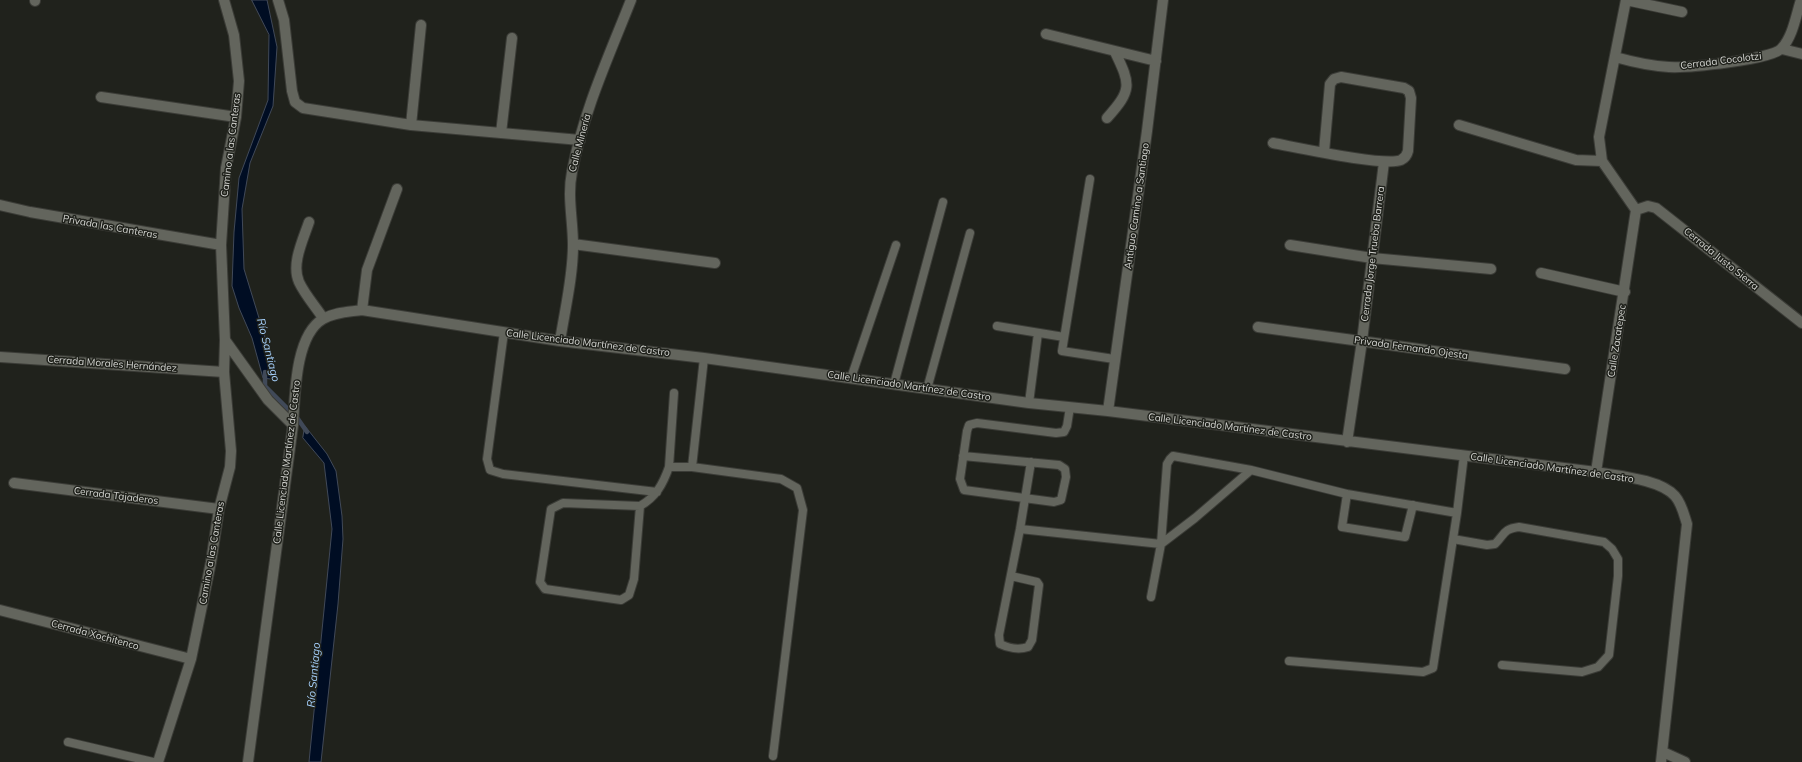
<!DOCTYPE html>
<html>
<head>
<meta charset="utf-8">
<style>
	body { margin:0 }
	canvas { display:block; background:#20221c }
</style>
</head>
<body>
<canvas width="1802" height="762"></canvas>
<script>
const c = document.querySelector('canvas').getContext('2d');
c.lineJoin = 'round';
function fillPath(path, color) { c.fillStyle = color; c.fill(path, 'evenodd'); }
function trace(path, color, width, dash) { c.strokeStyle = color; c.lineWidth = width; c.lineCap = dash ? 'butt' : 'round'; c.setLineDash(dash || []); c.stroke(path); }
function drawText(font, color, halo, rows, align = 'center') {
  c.font = font + ' Mulish,sans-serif'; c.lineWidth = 3; c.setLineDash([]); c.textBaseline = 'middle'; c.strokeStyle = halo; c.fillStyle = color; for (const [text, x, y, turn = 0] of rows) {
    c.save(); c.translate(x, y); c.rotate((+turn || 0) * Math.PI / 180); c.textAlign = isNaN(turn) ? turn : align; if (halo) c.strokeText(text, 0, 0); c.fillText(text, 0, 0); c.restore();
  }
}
const water = new Path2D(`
	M252,0H267L277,47L273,106L250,163L242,209L244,269L278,380L263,378L252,338L239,308L232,286L234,232L239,178L268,100L269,35Z
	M305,426L327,454L336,471L342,516L343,539L338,604L321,762H309L332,529L324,463L303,438Z`);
fillPath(water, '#000d23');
trace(water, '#404958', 1);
trace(new Path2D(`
	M265,372V386L298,419L307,432`), '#404958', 4.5);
const lane = new Path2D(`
	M1090,179L1062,351L1114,359
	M997,326L1064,337
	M504,332L487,459L490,470L503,474L657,492
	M704,358L692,467L781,479L797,488L803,510L773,756
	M851,378L896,245
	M894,384L943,202
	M927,389L970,233
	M674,393L669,467H692
	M1029,403L1038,333
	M963,456L1059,465L1065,469L1066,477L1061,500L1054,502L964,490L960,479L967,431L969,425L977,423L1056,433L1064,432L1067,426L1070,407
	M1347,494L1342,527L1405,537L1413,505
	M640,506L634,579L629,595L621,600L545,589L540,582L551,509L563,503L640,506C656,497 663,484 669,467
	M1020,529L1161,544L1167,464L1170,459L1173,456L1251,470
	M1453,539L1487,545L1495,544C1505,534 1503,529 1519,527L1604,542L1612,549L1618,559V576L1609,655L1598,667L1582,672L1502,665
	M1011,576L1037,582L1039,585L1032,640L1028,647C1019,650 1008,648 1000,644L999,635L1020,529L1031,462
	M1151,597L1161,544L1195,518L1251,470L1347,494L1457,513
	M1289,661L1423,672L1433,668L1457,513L1464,455
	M68,742L153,762`);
const street = new Path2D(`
	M278,0L284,20L292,91L295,102L303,108L411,125L580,140
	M1626,0L1682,12
	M35,1V0
	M1046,34L1156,61
	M1782,49L1802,54
	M1615,57C1633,62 1651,66 1669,67C1686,68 1773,60 1782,48C1793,36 1796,15 1801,0
	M101,97L236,117
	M1107,118C1132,90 1131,85 1115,52
	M411,125L421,25
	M1459,125L1576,160L1602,161L1636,210
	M501,133L512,38
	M1273,143C1295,147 1385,167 1401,160C1405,158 1407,155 1408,151L1411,98L1409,91L1404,88L1341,77L1334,79L1330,84L1324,152
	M1602,161L1599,137L1626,0
	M0,205L30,212L221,245
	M1636,210L1648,206L1656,208L1802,323
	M309,222C303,240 291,264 299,282C305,295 316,307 323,318
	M573,244L715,263
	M1290,245L1372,258L1491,269
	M1541,273L1625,292
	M362,310L367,270L397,189
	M1258,327L1565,369
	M225,340L268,400L293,425
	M560,341C565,309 573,277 573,245C573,220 567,196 572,172C583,112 609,56 631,0
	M0,357L224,372
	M1108,411L1147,131L1163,0
	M1347,442L1362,341L1384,162
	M1596,472L1636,210
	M14,483L219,509
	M0,610L191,659
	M1663,752L1685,762
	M158,762L191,659L211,562L219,509L230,467L231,451L224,372L225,340L221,245L226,168L236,117L239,81L234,35L224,0
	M248,762L293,425C295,395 295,335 323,319C335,312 349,312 362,310L560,341L704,358L1029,403L1108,411L1596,472C1618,476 1660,479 1675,496C1682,504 1684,515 1687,524L1661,762`);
trace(lane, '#3b3c37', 10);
trace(street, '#3b3c37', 12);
trace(lane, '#63655d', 8);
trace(street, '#63655d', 10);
drawText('10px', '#d5d6d2', '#20221c', [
	["Cerrada Cocolotzi",1721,61,-7],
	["Calle Minería",580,143,-75],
	["Camino a las Canteras",231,145,-83],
	["Antiguo Camino a Santiago",1137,206,-82],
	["Privada las Canteras",110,227,10],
	["Cerrada Jorge Trueba Barrera",1373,254,-83],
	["Cerrada Justo Sierra",1721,259,39],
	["Calle Zacatepec",1617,341,-81],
	["Calle Licenciado Martínez de Castro",588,343,7],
	["Privada Fernando Ojesta",1411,348,8],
	["Cerrada Morales Hernández",112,364,4],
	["Calle Licenciado Martínez de Castro",909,386,8],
	["Calle Licenciado Martínez de Castro",1230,427,7],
	["Calle Licenciado Martínez de Castro",287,462,-83],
	["Calle Licenciado Martínez de Castro",1552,468,8],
	["Cerrada Tajaderos",116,496,7],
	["Camino a las Canteras",212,553,-80],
	["Cerrada Xochitenco",95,635,15]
]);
drawText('italic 11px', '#a6d1fd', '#20221c', [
	["Río Santiago",268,350,76],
	["Río Santiago",314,675,-85]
]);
</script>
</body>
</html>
